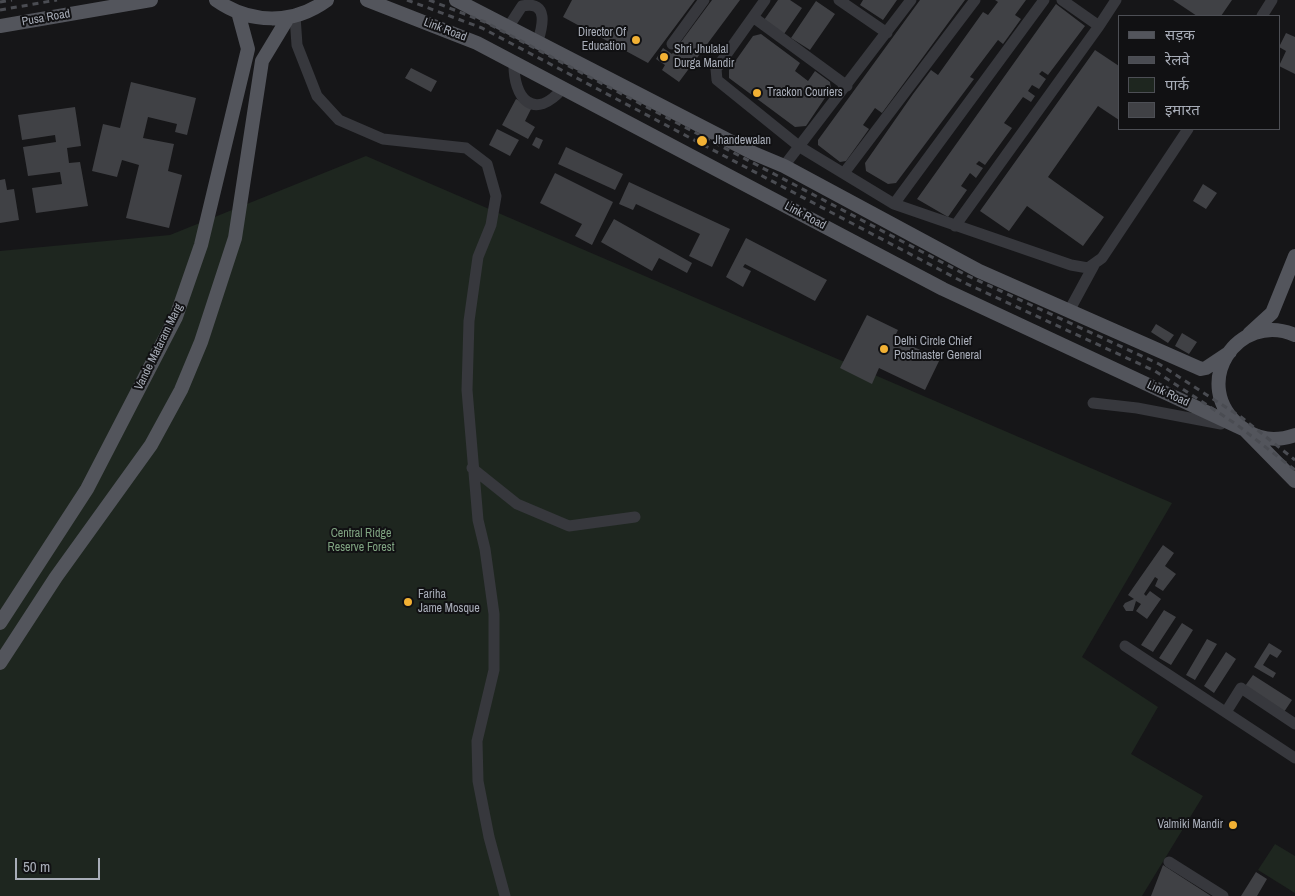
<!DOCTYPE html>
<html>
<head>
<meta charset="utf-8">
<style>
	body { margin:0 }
	#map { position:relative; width:1295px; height:896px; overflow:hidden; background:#161618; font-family:"Archivo Narrow","Noto Sans Devanagari",sans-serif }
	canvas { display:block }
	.legend { position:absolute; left:1118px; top:15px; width:162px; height:115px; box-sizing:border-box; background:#111113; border:1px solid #4d4f55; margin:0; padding:6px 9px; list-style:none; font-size:15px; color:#a8adb8 }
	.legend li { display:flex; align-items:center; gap:10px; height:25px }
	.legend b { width:25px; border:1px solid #4d4f55 }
	.scale { position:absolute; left:15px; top:858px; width:85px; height:22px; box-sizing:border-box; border:2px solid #a8adb8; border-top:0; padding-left:6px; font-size:15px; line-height:18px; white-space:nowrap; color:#a8adb8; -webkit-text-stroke:4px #111113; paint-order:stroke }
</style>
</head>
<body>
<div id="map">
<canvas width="1295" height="896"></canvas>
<ul class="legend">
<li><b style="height:6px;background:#53555c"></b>सड़क</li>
<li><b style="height:6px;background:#4a4c52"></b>रेलवे</li>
<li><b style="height:14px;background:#1e261f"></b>पार्क</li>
<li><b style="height:14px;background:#404145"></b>इमारत</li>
</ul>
<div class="scale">50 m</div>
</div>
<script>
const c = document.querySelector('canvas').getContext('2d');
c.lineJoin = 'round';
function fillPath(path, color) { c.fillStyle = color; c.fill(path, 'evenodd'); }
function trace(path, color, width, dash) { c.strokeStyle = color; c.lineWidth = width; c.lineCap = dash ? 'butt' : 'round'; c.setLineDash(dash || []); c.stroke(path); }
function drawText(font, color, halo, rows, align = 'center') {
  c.font = font + ' "Archivo Narrow",sans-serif'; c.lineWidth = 4; c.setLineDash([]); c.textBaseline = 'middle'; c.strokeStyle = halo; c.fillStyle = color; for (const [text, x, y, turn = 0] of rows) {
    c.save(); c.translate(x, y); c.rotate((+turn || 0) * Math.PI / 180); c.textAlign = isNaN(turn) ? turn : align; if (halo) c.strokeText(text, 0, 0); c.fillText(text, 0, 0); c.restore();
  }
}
fillPath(new Path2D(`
	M366,156L1172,503L1082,657L1158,707L1131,754L1203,796L1142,896H0V251L170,235Z
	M1275,844L1295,856V893L1258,870Z`), '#1e261f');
fillPath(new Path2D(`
	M572,0H695L648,63L563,17Z
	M712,0H740L679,82L662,70L665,65L656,59L663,48L672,54Z
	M778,0H790L802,8L784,34L764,20Z
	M863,0H897L883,20L860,5Z
	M920,0H965L882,113L875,108L863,125L869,129L846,161L840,162L818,145V140Z
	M995,0H1026L1015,15L1021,19L1011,33L1003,44L998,40L970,77L974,79L896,183L888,184L866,171L865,163L913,94L931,70L938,75L983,12L988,15L998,2Z
	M1173,0H1232L1221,16H1197Z
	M816,1L835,14L810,50L791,38Z
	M1056,4L1085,26L1048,75L1042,71L1039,74L1046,79L1039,89L1032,85L1028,91L1035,96L1031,102L1023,97L1004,123L1012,128L985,165L979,161L976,164L983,168L976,178L970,173L961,186L967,190L948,217L917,199Z
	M1286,33L1295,37V74L1279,66L1286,51L1279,47Z
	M761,34L800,63L795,71L808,81L815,71L830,82L831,89L806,126L795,127L729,78V70L753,36Z
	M1095,50L1119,66V120L1098,106L1048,177L1104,217L1083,246L1027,206L1009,231L980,211Z
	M411,68L437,81L431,92L405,78Z
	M131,82L196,98L187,135L175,132L177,124L148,117L143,138L174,144L168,171L182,175L169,228L126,218L139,165L122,160L117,177L92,171L103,124L120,128Z
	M516,99L532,107L525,121L535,127L528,139L502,125Z
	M75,107L81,146L67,148L69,163L80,162L88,206L36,213L32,188L62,184L60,172L28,176L23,147L56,142L55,135L22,140L18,115Z
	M497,129L519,140L510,156L489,145Z
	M536,137L543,140L539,149L532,145Z
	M566,147L623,174L615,190L558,164Z
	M555,173L613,202L592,245L575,236L582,224L540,203Z
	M5,179L7,190L14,189L19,220L0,223V180Z
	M629,182L730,229L712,267L689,256L700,234L636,204L633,210L619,204Z
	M1203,184L1217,193L1206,209L1193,201Z
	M614,219L692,263L687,273L659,258L652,271L601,242Z
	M746,238L827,280L815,301L745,264L743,267L751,271L743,287L726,277Z
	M867,315L898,330L894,338L940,359L925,390L879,368L872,384L840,368Z
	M1156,324L1174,335L1168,343L1151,332Z
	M1182,333L1197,342L1189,354L1175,346Z
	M1163,545L1174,553L1165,566L1176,574L1163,591L1155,586L1158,579L1155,577L1144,594L1146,596L1150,591L1161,599L1147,619L1136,611L1141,604L1136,601L1133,611H1126L1123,606L1125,603L1134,599L1128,595Z
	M1164,610L1176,617L1153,652L1141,645Z
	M1182,623L1193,630L1171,665L1159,658Z
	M1207,639L1217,644L1195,680L1186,675Z
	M1269,643L1282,651L1277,658L1270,654L1263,665L1276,673L1273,678L1254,667Z
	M1226,652L1236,659L1214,693L1204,686Z
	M1253,675L1292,700L1284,712L1245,686Z
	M1163,865L1211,896H1151Z
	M1256,872L1267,879L1257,896H1241Z`), '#404145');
trace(new Path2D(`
	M765,0L716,69L717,80L800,147L894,204L1071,265L1088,268L1102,258L1188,129
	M839,0L887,33
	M295,16L297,45L317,96L339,120L383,139L466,148L487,164L496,196L491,225L478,257L469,321L467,390L478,520L485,549L494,614V670L477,741L478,781L489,837L505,896
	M1262,16L1272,0
	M753,17L847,86
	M509,26L522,6C550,0 542,28 538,41
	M1099,26L1116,0
	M672,44L704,0
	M514,62C513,99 534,122 563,88
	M784,166L911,0
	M844,173L975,0
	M894,204L1044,0
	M955,226L1099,26L1062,0
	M1069,311L1094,265
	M1093,403L1137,408L1221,424
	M472,468L517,504L569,526L635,517
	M1125,646L1295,758
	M1226,712L1241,688L1295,724
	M1169,862L1223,896`), '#37383d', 11);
trace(new Path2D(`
	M216,0C250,24 293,25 327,0
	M367,0L477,43L943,289L1245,430L1295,481
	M456,0L753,153L784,166L979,271L1201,369L1206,368L1230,352
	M0,26L151,0
	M1249,334L1272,313L1295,256
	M1295,335C1238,310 1188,385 1241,427C1258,440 1275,442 1295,435
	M0,623L87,489L176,317L201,245L248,49L238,12
	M0,663L56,577L151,445L181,390L201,342L235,238L262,61L288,18`), '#53555c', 14);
trace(new Path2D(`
	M407,0L482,28L965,283L1155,371L1236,424L1295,470
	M429,0L485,22L968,276L1159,364L1241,417L1295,460
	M0,2L12,0
	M0,10L57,0`), '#4a4c52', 3, [6, 5]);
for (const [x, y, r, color] of [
	[636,40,5,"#f2b134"],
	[664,57,5,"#f2b134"],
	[757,93,5,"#f2b134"],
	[702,141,6,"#f2b134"],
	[884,349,5,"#f2b134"],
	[408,602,5,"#f2b134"],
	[1233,825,5,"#f2b134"]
]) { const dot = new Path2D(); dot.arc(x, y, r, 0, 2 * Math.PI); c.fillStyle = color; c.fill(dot); trace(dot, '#111113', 2); }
drawText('12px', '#a8adb8', '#111113', [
	["Pusa Road",46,18,-10],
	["Link Road",445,30,21],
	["Link Road",805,216,28],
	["Vande Mataram Marg",159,347,-64],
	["Link Road",1168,394,25]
]);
drawText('12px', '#a8adb8', '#111113', [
	["Director Of",626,33,"right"],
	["Education",626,47,"right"],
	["Shri Jhulalal",674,50],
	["Durga Mandir",674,64],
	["Trackon Couriers",767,93],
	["Jhandewalan",713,141],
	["Delhi Circle Chief",894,342],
	["Postmaster General",894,356],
	["Fariha",418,595],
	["Jame Mosque",418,609],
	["Valmiki Mandir",1223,825,"right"]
], 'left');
drawText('12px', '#7fa381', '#111113', [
	["Central Ridge",361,534],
	["Reserve Forest",361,548]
]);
</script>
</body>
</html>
